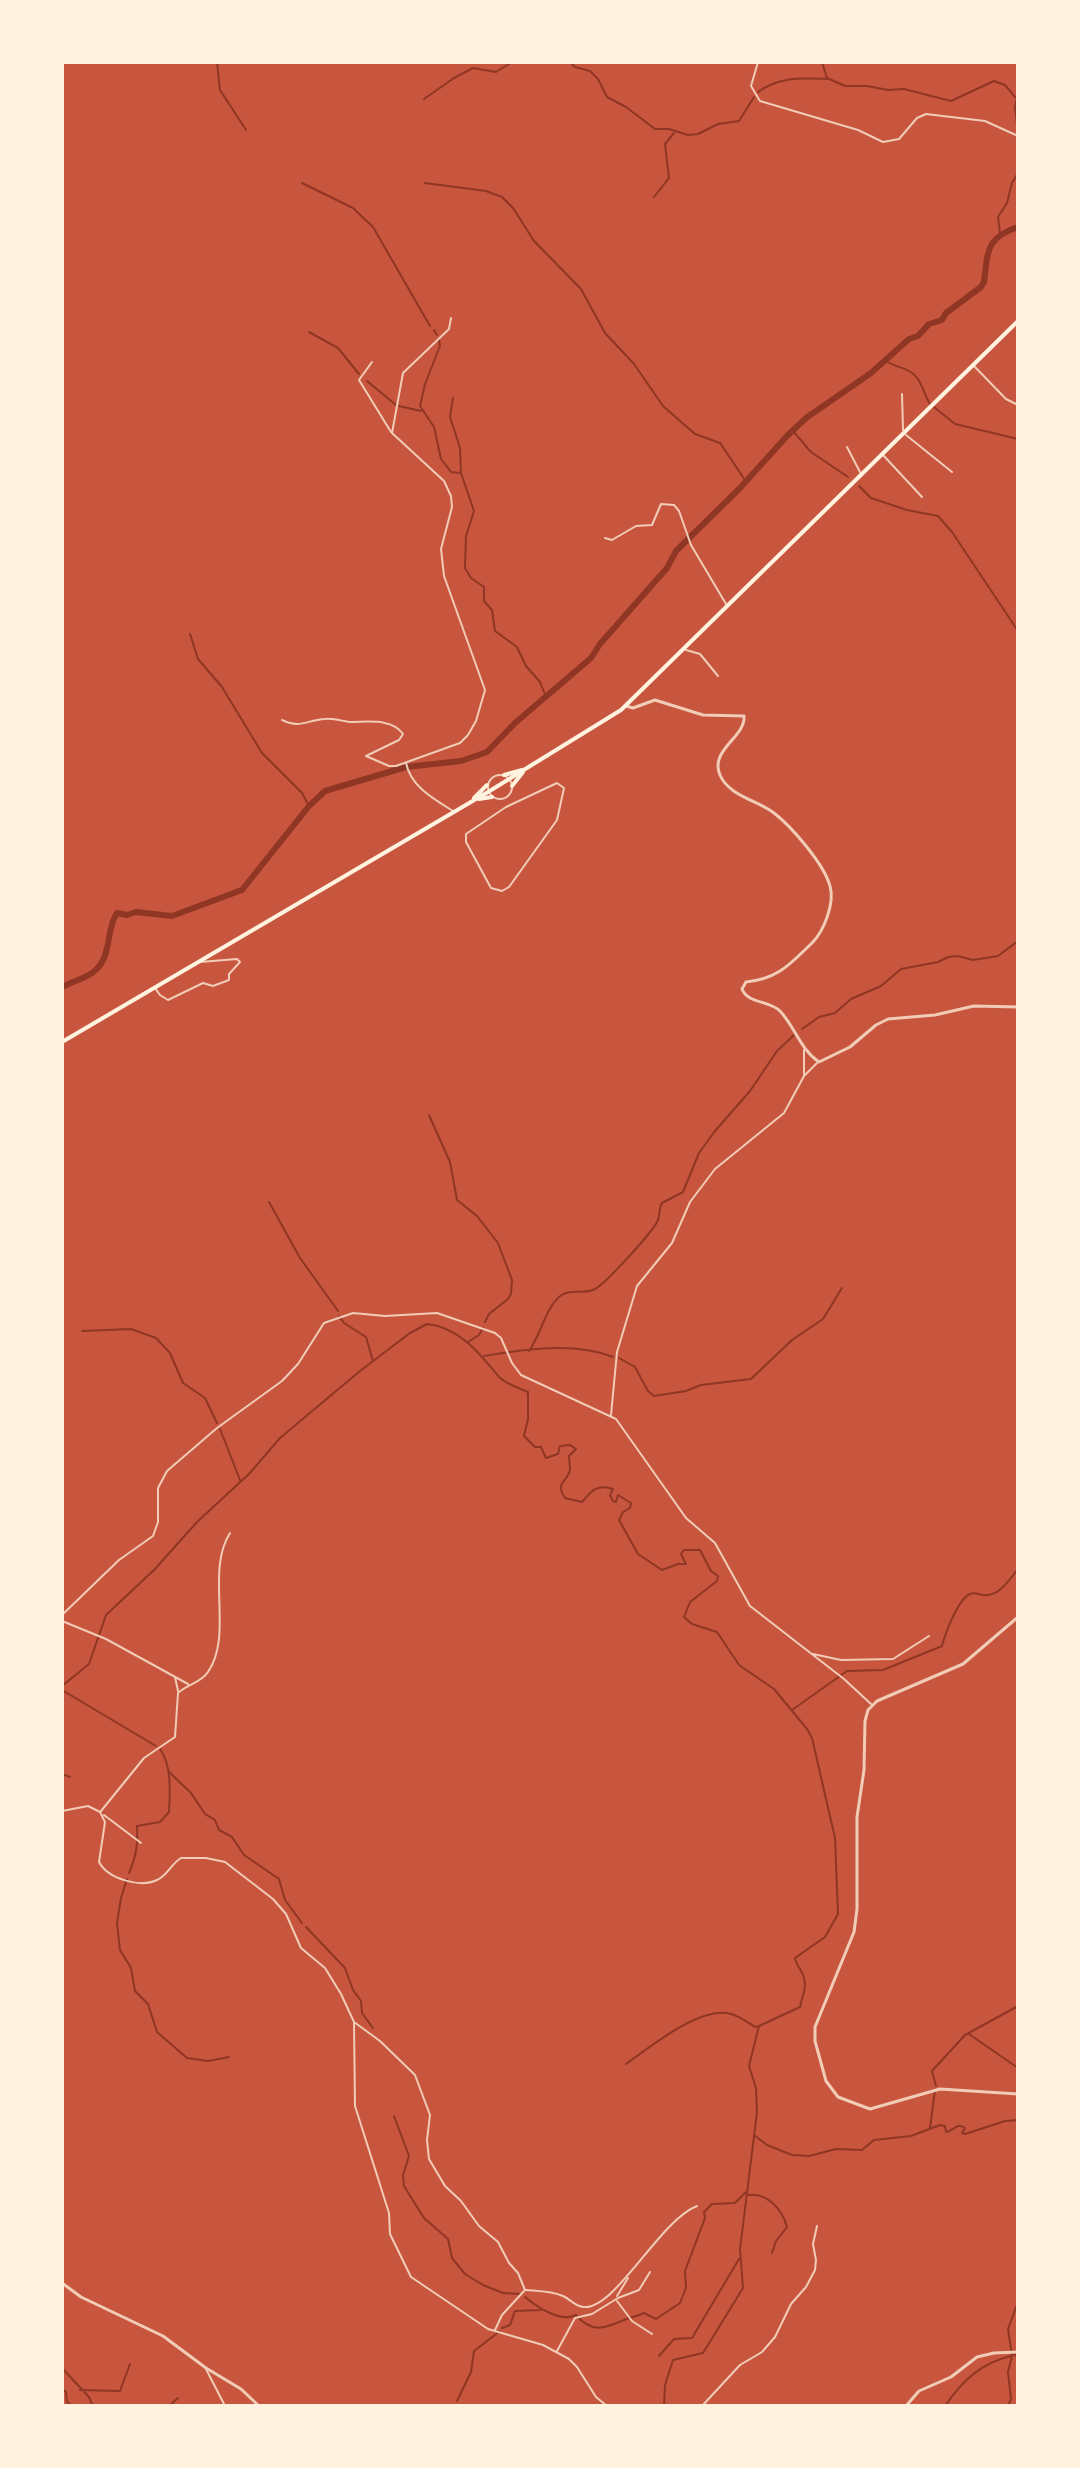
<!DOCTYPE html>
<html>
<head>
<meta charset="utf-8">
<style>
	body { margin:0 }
	#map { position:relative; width:1080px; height:2468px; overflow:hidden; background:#c8553d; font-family:"Source Sans 3",sans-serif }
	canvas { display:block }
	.frame { position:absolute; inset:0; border:64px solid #fff3e0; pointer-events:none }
</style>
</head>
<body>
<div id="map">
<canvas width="1080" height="2468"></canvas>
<div class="frame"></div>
</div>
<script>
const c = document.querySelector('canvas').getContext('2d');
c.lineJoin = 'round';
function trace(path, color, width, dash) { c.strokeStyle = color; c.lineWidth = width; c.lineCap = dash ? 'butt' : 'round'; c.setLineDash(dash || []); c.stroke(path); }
trace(new Path2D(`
	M217,62L220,90L246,130
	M570,62L575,67L590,71L598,79L607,97L626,107L655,129H669L688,135L698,134L718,124L739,121L754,97
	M822,62L827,78L845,86H867L888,90L904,89L951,101L994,81L1005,85L1015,97
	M1018,91L1015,108L1018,132
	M758,92C780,76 802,78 827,79
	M424,99L454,78L473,68L496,72L512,62
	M302,183L353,208L373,227L430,326
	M425,183L486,191L502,197L513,208L534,241L581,289L605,333L634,364L663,406L695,434L720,443L745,480
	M654,197L669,178L665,144L674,133
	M1000,233L998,217L1007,203L1012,183L1018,173
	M434,330L437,335
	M309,332L338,348L359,374
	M439,340L440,346L425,384L420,406L434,427L441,459L451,472L460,473
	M885,360C894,367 900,366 909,371C922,378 923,393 930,404
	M367,381L396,405
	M453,398L450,417L460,448L461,473L474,511L466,536L465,568L471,578L484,587V601L492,610L495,631L517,647L526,666L540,682L546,697
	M399,406L421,411
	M934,407L955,424L1018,439
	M793,431L811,452L848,477
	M859,486L871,498L907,510L938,516L952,532L1018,631
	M190,634L198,659L222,687L262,753L302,793L309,806
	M802,1029L819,1017L835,1013L851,999L881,986L901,969L938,962L948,957L958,956L973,960L998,956L1018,941
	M429,1115L450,1162L457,1200L477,1216L498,1243L512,1280L511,1294L508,1299L489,1314L485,1322
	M269,1202L300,1258L338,1311
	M339,1316L344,1323L366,1337L373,1361
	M82,1331L131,1329L156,1338L170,1353L183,1383L205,1398L217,1423
	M468,1342L479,1335L483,1328
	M529,1351C541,1335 544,1311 559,1297C569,1288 583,1295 595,1289C605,1284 653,1232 658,1220C660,1214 659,1208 662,1203L683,1192L699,1153L715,1131L750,1091L777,1051L794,1035
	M484,1356C525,1349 575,1342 613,1357
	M619,1358L635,1367L648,1391L654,1396L686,1391L701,1385L751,1379L792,1340L823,1319L842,1288
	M220,1429L240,1480
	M62,1686L89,1664L106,1615L155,1569L197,1522L249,1474L280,1438L360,1371L410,1333L427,1324C459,1327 480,1354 499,1377C506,1384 519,1388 528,1392V1419L524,1436L535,1447H541L546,1458L558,1454L560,1446L570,1445L576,1449L569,1456C569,1460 570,1464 570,1469C569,1482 554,1481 565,1498L582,1502C592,1490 597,1484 613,1489L610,1495L613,1501L616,1502L618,1495L631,1503L630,1508L623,1512L619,1520L638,1554L662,1570L678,1564H686L681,1554L684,1550H700L711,1571L718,1576L717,1581L690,1602L684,1617L692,1624L717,1632L739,1665L774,1689L807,1729L812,1738L835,1838L838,1914L825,1937L795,1958C796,1966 802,1969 804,1978C807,1989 802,1996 800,2007L759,2026L749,2066L756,2088L757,2112L740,2249L743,2288L703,2353L673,2360L665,2385L664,2406
	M62,1690L156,1746
	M792,1710L847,1671L883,1670L942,1646C945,1634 958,1599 970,1594C975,1592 977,1594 983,1595C999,1597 1009,1580 1018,1569
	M168,1771L191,1793L205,1814L215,1820L219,1830L232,1837L244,1855L279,1879L285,1900L302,1923
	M62,1774L70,1777
	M129,1873C136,1857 138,1844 137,1826L160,1822L169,1812C170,1793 172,1765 160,1749
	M127,1879L121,1898L117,1923L120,1950L131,1968L135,1991L148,2004L157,2032L187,2058L208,2061L229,2057
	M306,1927L345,1968L353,1990L361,2001L362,2013L373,2028
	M969,2034L1018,2068
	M626,2064C650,2047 696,2009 727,2013C738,2015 746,2021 755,2027L759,2026
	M936,2086L932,2071L965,2035L1018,2006
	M394,2116L409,2156L403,2175L404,2186L424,2218L448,2239L452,2258L465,2274L483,2285L503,2293L521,2294
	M930,2128L935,2090
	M754,2135L767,2145L792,2155L809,2156L836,2149L862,2150L874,2140L911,2136L940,2125L945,2126L946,2132C954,2131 957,2122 965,2128L962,2133L965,2134L1005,2121L1018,2120
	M748,2195C768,2193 782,2209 787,2227L776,2241L772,2253
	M525,2297C537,2307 561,2323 576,2315C592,2334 605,2328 624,2320C631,2317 638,2316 644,2313L656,2319L680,2303L686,2288L685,2271L705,2218L704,2212L712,2204L735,2203L746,2192
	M502,2328L510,2325L515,2311L541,2310
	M1013,2353L1018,2358
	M659,2356L674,2339L692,2338L739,2259
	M62,2368L89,2397L93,2406
	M62,2389L66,2392L67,2402L73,2406
	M80,2390L120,2391L130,2364
	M457,2401L471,2372L474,2351L500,2331
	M169,2406L178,2398
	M945,2406C962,2381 981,2363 1011,2356
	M1008,2406L1011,2399L1008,2372L1012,2356L1008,2329L1018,2302`), '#8f3625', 2);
trace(new Path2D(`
	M62,987C72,982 83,979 92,973C113,959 105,930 117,913L127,915L136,912L172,916L242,890L309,806L325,791L406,767L461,761L487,752L515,723L591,658L600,644L667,568L676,551L739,489L787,436L806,418L871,373L909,339L918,336L929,324L942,320L946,313L981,287L984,282C988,250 986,238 1018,227`), '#8f3625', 6);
trace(new Path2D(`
	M758,62L751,86L760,101L858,130L883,142L899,139L917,118L926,114L985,121L1018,136
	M372,362L359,380L391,432
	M973,365L1006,399L1018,405
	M902,394L903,430
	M906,435L952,472
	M847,447L861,474
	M883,455L922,497
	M605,538L612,540L636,526L652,525L661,504L674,505L679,511L691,545L726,604
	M686,650L700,654L718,676
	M282,720C301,729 306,720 325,719C333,718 342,721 350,722C368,722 392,718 403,734L399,740L366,756L389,766H396L460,743L468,735L476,721L485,690L444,576L441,549L452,507L451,496L444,481L392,433L403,373L449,329L451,318
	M406,763C411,787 434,799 453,811
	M488 787a12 12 0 1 1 24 0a12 12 0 1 1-24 0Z
	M557,783L564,788L557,820L509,887L502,891L491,888L466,842V834L506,807Z
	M155,988L160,995L168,1000L203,983L213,986L229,980V974L240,962L237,959L200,962
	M805,1075L817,1063
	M611,1415L617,1352L637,1286L672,1243L690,1202L715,1169L784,1113L804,1076V1050
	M62,1615L119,1560L153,1536L158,1522V1488L167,1471L217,1428L282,1381L298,1364L324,1323L353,1313L385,1316L437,1313L495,1333L501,1338L512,1363L521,1375L616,1419L686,1518L715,1543L750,1606L844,1679L871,1704
	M62,1621L106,1639L188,1684
	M813,1654L841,1660L893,1659L929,1636
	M175,1677L178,1691
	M62,1811L88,1806L100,1812L105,1822L99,1862C108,1879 140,1888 157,1880C167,1876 171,1864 181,1858H206L225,1862L273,1899L286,1914L301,1948L325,1968L341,1994L354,2022L355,2106L389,2213L390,2234L411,2277L488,2329L543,2345L569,2359L577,2367L596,2397L607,2406
	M101,1811L144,1758L175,1737L178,1693C187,1684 201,1683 208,1672C234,1634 205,1572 230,1533
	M104,1815L141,1843
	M354,2022L380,2041L415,2075L430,2115L427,2140L429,2159L445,2186L461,2201L479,2226L498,2242L509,2263L518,2273L525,2290
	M526,2290C538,2291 552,2291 563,2296C570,2299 576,2307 584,2307C615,2310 660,2220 697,2206
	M617,2296L628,2278
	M617,2301L632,2321L652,2334
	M495,2330L502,2315L524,2291
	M557,2351L575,2318L592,2314L618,2298L639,2290L650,2272
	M206,2369L225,2406
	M702,2406L740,2365L762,2352L775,2337L791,2304L806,2287L815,2270L816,2260L813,2244L817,2226`), '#f1ccb7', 2);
trace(new Path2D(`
	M626,706L633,708L655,700L703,715L744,716C746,737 709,750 720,775C729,796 757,800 774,813C792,827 824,864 830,886C835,903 824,931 812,943C790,964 778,979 746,982L742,989C748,1004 769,1000 780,1011C795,1027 800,1049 819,1062L850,1047L876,1025L888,1019L935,1015L974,1006L1018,1007
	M1018,1617L963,1664L877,1701L868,1710L865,1721L864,1770L857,1817V1909L854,1932L815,2027V2041L826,2081L838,2097L870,2109L940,2089L1018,2094
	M62,2283L81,2297L163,2336L206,2368L241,2389L259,2406
	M906,2406L919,2391L951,2377L977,2357L994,2353L1018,2352`), '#f1ccb7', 3);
trace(new Path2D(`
	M504,775L522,770
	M512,786L523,772
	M474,798L487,785
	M479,799L492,797
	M62,1042L488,792L621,710L1018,321`), '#fff3e0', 4);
</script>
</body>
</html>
